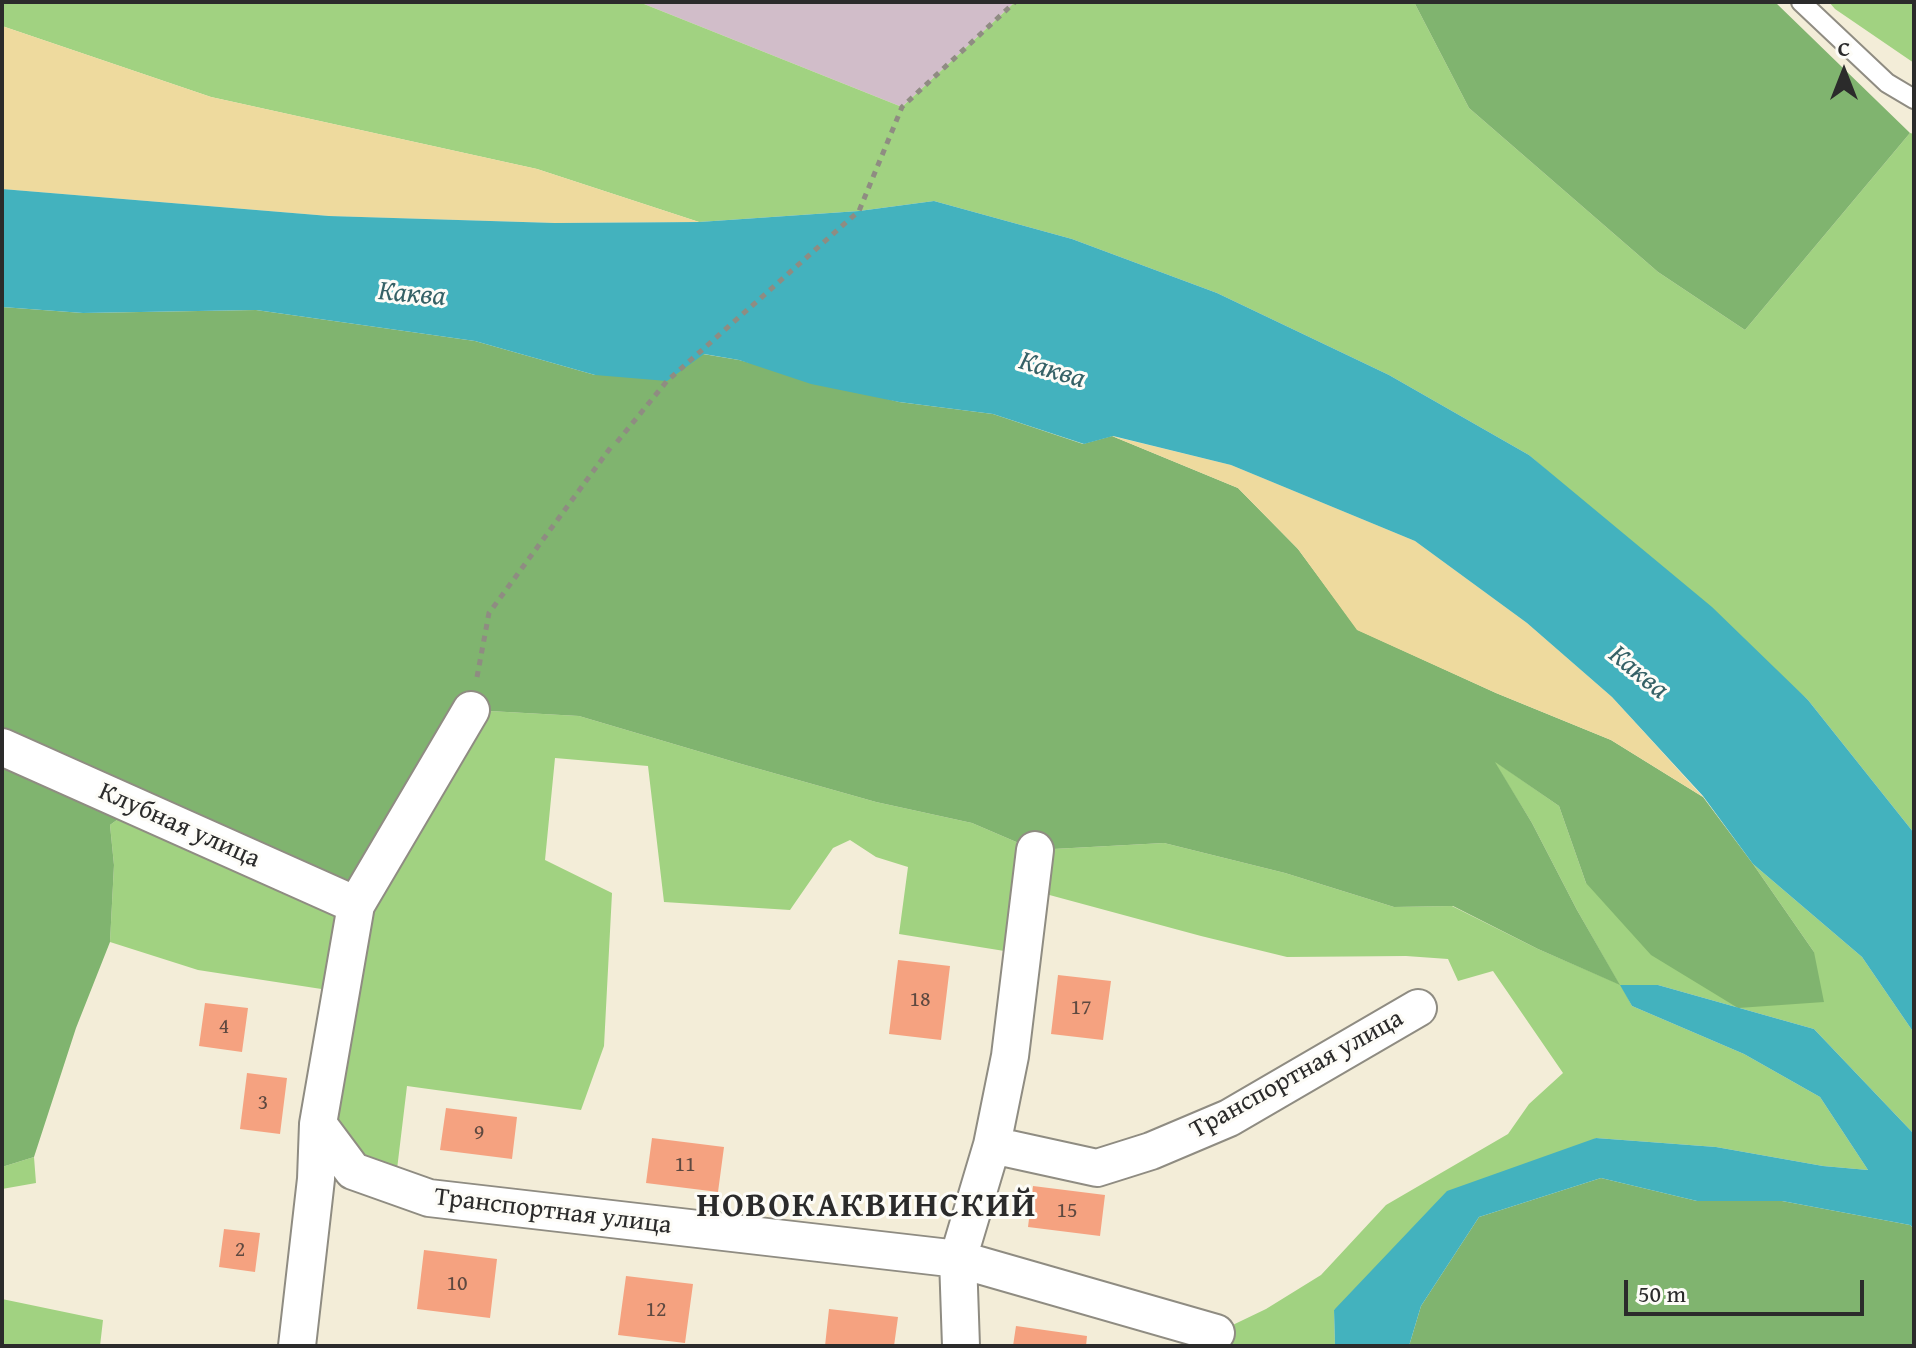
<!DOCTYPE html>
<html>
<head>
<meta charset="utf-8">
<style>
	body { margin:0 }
	#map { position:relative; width:1916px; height:1348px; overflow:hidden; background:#f3edd8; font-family:"Gentium Book Plus",serif }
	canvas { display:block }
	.frame { position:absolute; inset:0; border:4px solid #2b2b2b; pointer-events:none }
	.north { position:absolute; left:1804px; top:32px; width:80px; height:80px; -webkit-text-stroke:6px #fdfcf7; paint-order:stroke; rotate:0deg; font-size:22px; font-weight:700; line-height:32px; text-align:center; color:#2b2b2b }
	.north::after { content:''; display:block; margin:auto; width:28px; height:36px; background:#2b2b2b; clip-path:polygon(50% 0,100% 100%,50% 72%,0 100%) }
	.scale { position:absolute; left:1624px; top:1280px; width:240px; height:36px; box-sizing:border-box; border:4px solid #2b2b2b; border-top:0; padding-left:10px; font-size:24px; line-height:28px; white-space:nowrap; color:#2b2b2b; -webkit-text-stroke:6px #fdfcf7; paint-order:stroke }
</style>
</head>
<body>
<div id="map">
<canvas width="1916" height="1348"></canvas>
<div class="frame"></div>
<div class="north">С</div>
<div class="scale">50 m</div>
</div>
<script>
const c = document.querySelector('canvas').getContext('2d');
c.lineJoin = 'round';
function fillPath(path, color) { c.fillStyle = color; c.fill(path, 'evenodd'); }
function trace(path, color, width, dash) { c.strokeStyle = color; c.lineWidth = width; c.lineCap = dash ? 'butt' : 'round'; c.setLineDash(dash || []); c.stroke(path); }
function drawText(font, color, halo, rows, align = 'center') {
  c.font = font + ' "Gentium Book Plus",serif'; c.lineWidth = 6; c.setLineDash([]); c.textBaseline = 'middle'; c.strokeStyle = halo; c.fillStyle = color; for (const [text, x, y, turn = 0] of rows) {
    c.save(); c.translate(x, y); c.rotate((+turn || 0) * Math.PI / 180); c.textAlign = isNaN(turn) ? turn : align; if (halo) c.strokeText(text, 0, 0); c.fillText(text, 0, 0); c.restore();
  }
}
fillPath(new Path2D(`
	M639,2H1015L902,107Z`), '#d1bdc9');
fillPath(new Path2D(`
	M2,2H639L902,107L1015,2H1414L1469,108L1658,272L1745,330L1910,133L1914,134V833L1808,700L1529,455L1389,375L1217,293L1072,239L934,201L859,211L699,222L537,169L211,97L2,26Z
	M1829,2H1914V63L1835,9Z
	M471,710L579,716L738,763L876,802L972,823L1035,850L1164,843L1285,873L1394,907L1452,906L1538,949L1619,984L1577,910L1532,823L1493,760L1559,806L1586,883L1814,952L1753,864L1862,957L1914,1033V1134L1814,1029L1658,985H1621L1632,1006L1744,1054L1820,1097L1868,1170L1823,1166L1716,1147L1596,1138L1334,1310L1335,1346H1208L1216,1333L1266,1309L1321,1275L1386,1205L1508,1134L1529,1104L1563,1073L1493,971L1458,981L1448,959L1406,956L1287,957L1201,936L1031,890L1023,954L899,934L908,867L876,857L850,840L833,848L790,910L664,902L648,766L555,758L545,860L612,893L604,1046L581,1110L407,1086L395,1186L318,1124L341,992L198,970L110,942L114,865L110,825L136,806Z
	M34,1157L36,1183L2,1189V1167Z
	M2,1299L103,1320L100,1346H2Z`), '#a1d281');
fillPath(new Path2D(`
	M1414,2H1775L1910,133L1745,330L1658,272L1469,108Z
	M2,307L83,313L256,310L475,341L595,375L703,354L739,360L899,402L993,414L1083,444L1112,436L1238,488L1298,549L1358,630L1496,693L1611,740L1703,797L1753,864L1814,952L1824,1002L1738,1008L1651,955L1586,883L1559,806L1495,762L1532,823L1577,910L1620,985L1538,949L1453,906L1394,907L1285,873L1164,843L1035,850L972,823L876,802L738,763L579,716L471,710L356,905L136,806L110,825L114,865L110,942L76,1028L34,1157L2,1167Z
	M1601,1178L1697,1201H1782L1910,1225L1914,1229V1346H1409L1421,1306L1479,1217Z`), '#80b46f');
fillPath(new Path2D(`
	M2,26L211,97L537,169L699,222L555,223L329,216L2,189Z
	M1112,436L1231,465L1415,541L1527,623L1612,697L1703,797L1611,740L1496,693L1357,630L1298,549L1238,488Z`), '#eeda9e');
fillPath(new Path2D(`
	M2,189L329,216L555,223L699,222L859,211L934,201L1072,239L1217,293L1389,375L1529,455L1712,607L1808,700L1914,833V1033L1862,957L1753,864L1703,796L1612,697L1527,623L1415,541L1231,465L1113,436L1084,444L993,414L899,402L811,384L739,360L704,354L667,381L595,375L475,341L256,310L83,313L2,307Z
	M1620,985H1658L1814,1029L1914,1134V1229L1910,1225L1782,1201H1697L1601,1178L1479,1217L1421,1306L1409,1346H1335L1334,1310L1447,1191L1596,1138L1716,1147L1823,1166L1868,1170L1820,1097L1744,1054L1632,1006Z`), '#43b2be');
fillPath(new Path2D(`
	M898,960L950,966L941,1040L889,1034Z
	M1058,975L1111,981L1103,1040L1051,1034Z
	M205,1003L248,1008L242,1052L199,1046Z
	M247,1073L287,1078L280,1134L240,1129Z
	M446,1108L517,1117L512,1159L440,1150Z
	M652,1138L724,1147L718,1192L646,1183Z
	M1033,1186L1105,1195L1100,1236L1028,1227Z
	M224,1229L260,1233L255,1272L219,1267Z
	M424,1250L497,1259L490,1318L417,1309Z
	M626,1276L693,1284L685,1343L618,1335Z
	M829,1309L898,1317L894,1346H825Z
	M1016,1326L1087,1336L1086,1346H1013Z`), '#f5a280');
const lane = new Path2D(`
	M1801,2L1887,83L1914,99`);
const street = new Path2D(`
	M2,747L356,905
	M318,1124L353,1171L429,1198L958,1259L961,1346
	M992,1145L1010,1056L1035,850
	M1216,1333L958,1259L992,1145L1097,1168L1151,1151L1229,1118L1418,1008
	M297,1346L316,1179L318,1124L356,905L471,710`);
trace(lane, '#8f8c82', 22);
trace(street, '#8f8c82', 40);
trace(new Path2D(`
	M617,442L667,381L859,211L902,107L1015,2
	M477,677L489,613L611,447`), '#8f8c82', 5, [6, 6]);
trace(lane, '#fff', 18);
trace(street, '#fff', 36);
drawText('22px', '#5e4940', null, [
	["18",920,1000],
	["17",1081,1008],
	["4",224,1027],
	["3",263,1103],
	["9",479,1133],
	["11",685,1165],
	["15",1067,1211],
	["2",240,1250],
	["10",457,1284],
	["12",656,1310]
]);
drawText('26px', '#2b2b2b', '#fdfcf7', [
	["Клубная улица",179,826,24],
	["Транспортная улица",1297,1075,-29],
	["Транспортная улица",553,1212,7]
]);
drawText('italic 28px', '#356166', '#fdfcf7', [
	["Каква",412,295,5],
	["Каква",1052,371,17],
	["Каква",1638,673,39]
]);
c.letterSpacing = '2px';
drawText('bold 34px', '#2b2b2b', '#fdfcf7', [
	["НОВОКАКВИНСКИЙ",867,1207]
]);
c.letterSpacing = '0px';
</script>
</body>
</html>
